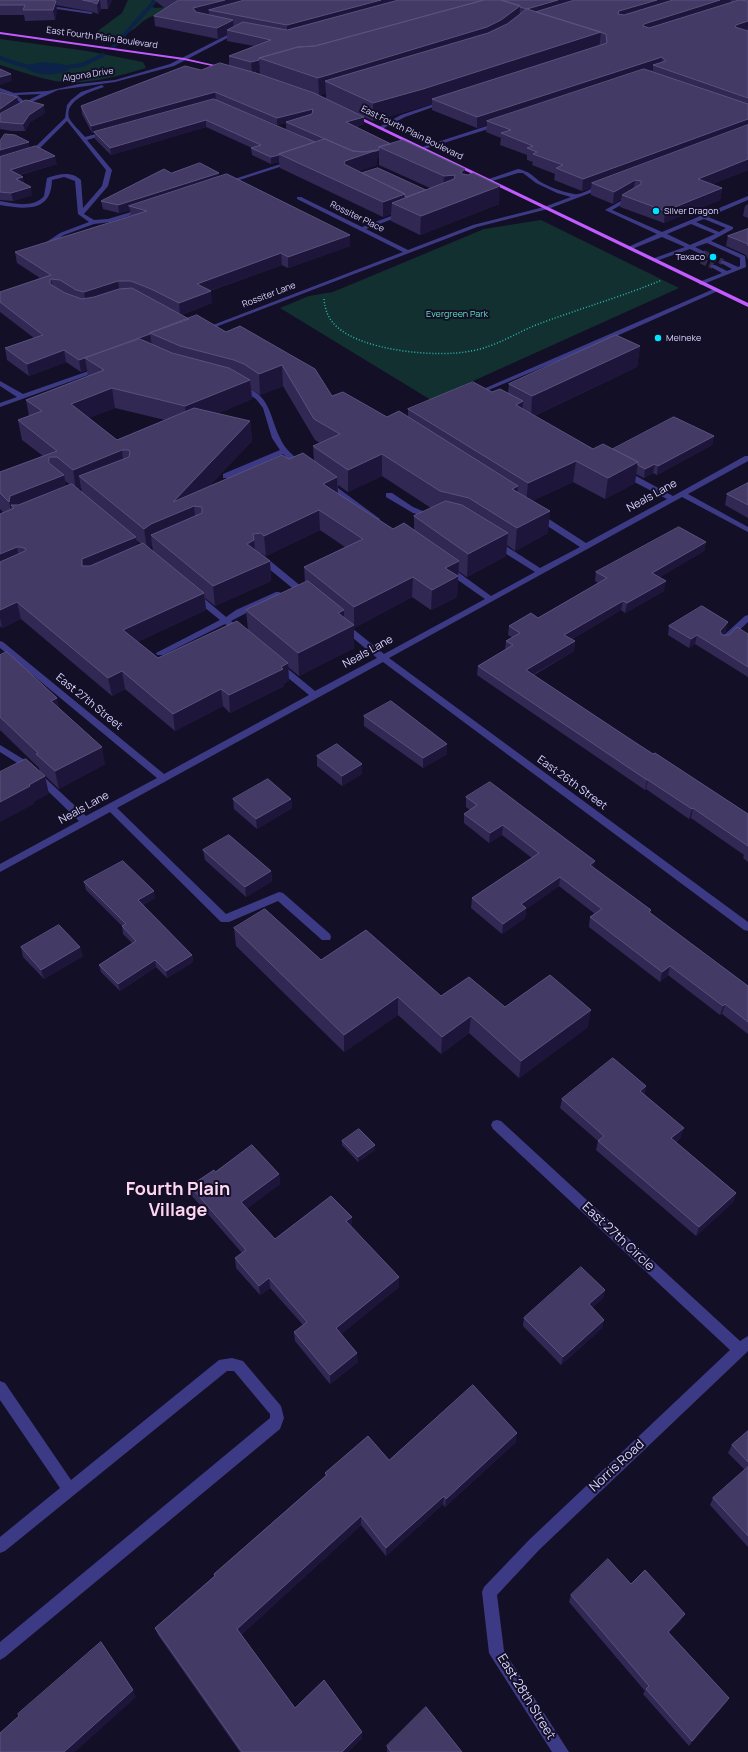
<!DOCTYPE html>
<html>
<head>
<meta charset="utf-8">
<style>
	body { margin:0 }
	canvas { display:block; background:#130f26 }
</style>
</head>
<body>
<canvas width="748" height="1752"></canvas>
<script>
const c = document.querySelector('canvas').getContext('2d');
c.lineJoin = 'round';
function fillPath(path, color) { c.fillStyle = color; c.fill(path, 'evenodd'); }
function trace(path, color, width, dash) { c.strokeStyle = color; c.lineWidth = width; c.lineCap = dash ? 'butt' : 'round'; c.setLineDash(dash || []); c.stroke(path); }
function drawText(font, color, halo, rows, align = 'center') {
  c.font = font + ' Manrope,sans-serif'; c.lineWidth = 4; c.setLineDash([]); c.textBaseline = 'middle'; c.strokeStyle = halo; c.fillStyle = color; for (const [text, x, y, turn = 0] of rows) {
    c.save(); c.translate(x, y); c.rotate((+turn || 0) * Math.PI / 180); c.textAlign = isNaN(turn) ? turn : align; if (halo) c.strokeText(text, 0, 0); c.fillText(text, 0, 0); c.restore();
  }
}
fillPath(new Path2D(`
	M128,0H153L149,5L155,8L168,7L165,14C143,15 143,25 126,34C117,39 105,36 95,33L122,13Z
	M0,39L87,51L143,62L146,68C119,76 91,84 63,82C42,80 20,71 0,65Z
	M541,220L679,288L431,400L280,308L309,296L333,292L484,229Z`), '#12302f');
fillPath(new Path2D(`
	M42,62L62,64L70,69C58,77 34,77 24,66Z`), '#0c2248');
trace(new Path2D(`
	M113,47L156,0
	M0,58L24,66L33,67
	M59,68L82,65L103,55`), '#0c2248', 4);
trace(new Path2D(`
	M703,253L723,262
	M693,257L713,266`), '#312d47', 6, [6, 3]);
trace(new Path2D(`
	M324,299C325,310 328,318 336,326C362,351 437,358 471,351C495,347 514,334 536,325C578,309 621,297 662,280`), '#2fb8b0', 1.5, [1, 2]);
fillPath(new Path2D(`
	M44,5L91,12L93,13L91,14L43,7Z
	M237,30L241,31L174,66L115,82L58,90L32,102L0,122V119L22,104L11,95L0,91V88L14,93L48,91L79,84L115,80L170,64ZM41,94L25,102L17,95Z
	M102,85L104,87C92,91 64,100 69,118C72,124 81,132 85,137L107,131L110,133L87,140L112,170L108,186L84,214L94,220L108,219L144,208L147,210L110,222L94,224L64,235L43,249H39V247L60,233L89,222L78,214L75,181L64,177L52,180C51,213 25,209 0,205V201C14,204 34,208 44,196L47,178C59,174 71,171 81,180L83,208L102,186L106,170L67,121L35,153L27,156L24,154L31,151L65,118L67,105L71,100L81,92Z
	M443,101L447,102L405,117L382,129L377,128L401,115Z
	M499,122L501,125L415,152L410,151Z
	M290,161L295,162L227,184L222,183Z
	M518,169C528,171 532,175 539,181C549,187 562,192 574,194C583,196 597,182 606,187L548,209L477,227L205,331L200,330L403,252L297,199V197H301L362,227L402,212H406V214L366,229L408,250L473,225L544,207L571,197L557,193L536,183L523,173H518L489,182L486,180Z
	M633,194L635,195V197L612,210L662,232L748,196V200L708,217L733,227V229L711,241L745,256L746,267L701,285L699,284V282L722,273L711,267V265H715L727,271L732,269L721,263V261H725L738,267L740,266V258L707,243L695,247L705,252V254H701L690,249L656,261H652V259L685,247L662,237L632,249H628V247L657,234L605,210ZM704,219L726,228L719,232L696,222ZM691,224L715,234L690,245L667,234Z
	M716,288L719,290L718,291L594,346L479,394L474,393Z
	M100,367L103,369L102,370L0,407V403L17,397L0,386V381L23,394Z
	M241,385C271,395 269,415 280,438C285,450 295,457 305,465V469H299L283,454L229,478H223V474L280,450L272,438L263,408L256,399L239,388L238,387Z
	M745,456H748V461L688,494L748,527V532L682,497L389,658L748,922V931L744,930L383,662L117,808L226,914L279,892L283,893L330,934L331,937L330,940H322L278,901L229,922H221L110,812L0,872V864L79,821L22,766L0,752V745L28,762L86,816L157,778L0,648V641L3,642L164,774L309,695L276,668L275,666L276,664H282L315,691L377,658L341,628V624H347L384,654L485,599L445,571V567H451L491,596L535,572L492,545V541H498L540,568L580,547L535,518V514H541L586,543L667,499L621,475V471H627L673,496Z
	M324,482H330L380,519L379,521H373L324,486Z
	M386,493H392L413,507L437,517L433,519L413,513L386,497Z
	M257,555H263L308,592V596H302L257,559Z
	M276,592H279L283,594L231,621L242,630L243,632L242,634H236L225,624L163,655H157L156,653L220,620L193,598V594H199L226,617L236,610Z
	M748,615V622L730,639H724L723,637L724,635L745,616Z
	M497,1120L501,1121L740,1341L748,1336V1351L745,1354L539,1550L497,1595L504,1651L569,1752H552L492,1658L489,1653L482,1592L484,1587L529,1540L730,1350L493,1129L491,1125L493,1121Z
	M232,1358L243,1361L281,1406L284,1418L280,1429L5,1657L0,1660V1642L270,1418V1414L234,1371H227L5,1551L0,1553V1537L60,1488L0,1400V1381L5,1383L71,1480L219,1360Z`), '#3d3a85');
fillPath(new Path2D(`
	M0,32L184,58L228,68L226,69L184,60L0,34Z
	M352,113L748,303V307L350,115Z`), '#c25bff');
fillPath(new Path2D(`
	M0,0H112L108,9H101L98,14L93,12L56,5L57,11L55,20L25,21L24,15H0Z
	M154,0H748V170L712,184L722,188L720,200L664,223L620,207L621,199L613,204L591,195V188L582,191L554,180L555,174L532,165L533,162L527,160V155L500,145L501,138L486,132L487,125L477,128L432,110V104L373,121L364,117V124L356,127L391,144L465,169V174L499,204L420,235L391,221V214L383,217L280,168L279,162L271,164L252,155L251,148H252L206,127L111,155L95,139V133H92L82,114L81,106L201,70L229,66V56L254,46L227,41V34L218,39L155,26L154,16L166,9ZM259,70L260,74L254,72ZM326,93V98L319,95ZM230,106L277,125L286,123V129L315,142ZM377,158H379V165L430,188L426,190L362,173L358,171L377,165Z
	M0,92L19,103L45,113L30,122L25,131H12L0,129Z
	M0,141L30,147L57,164L20,175L24,183L32,195L13,201L0,200Z
	M171,173L219,177L350,235V246L288,268L282,265L210,291L212,303L181,315L189,319L226,332L240,326L332,396L387,417H408V409L492,392L508,393L509,384L640,346L637,367L534,416L593,449H613L714,436L712,445L657,475L653,473L644,478L636,474L635,483L605,499L573,482L532,501L548,533L515,551L507,545L506,556L467,577L458,571L457,597L431,610L412,597L354,628V648L299,676L288,667L289,680L284,684V686L230,713L223,706L175,731L125,689L112,696L21,619L2,628L0,626V514L3,512L0,509V472L43,456L22,440L18,420L29,416L26,400L88,376L87,370L81,372L66,362L29,376L7,360L5,348L34,338L0,312V292L40,278L17,263L15,252L131,216L130,210L119,213L103,209L101,201ZM283,386L315,440L320,443L313,446L314,461L289,459L209,486L252,441L250,421L216,414L252,399L251,389L260,395ZM115,408L165,420L117,440L88,418ZM382,476L431,508L414,516V530L393,529L338,494V485L348,492ZM65,481L68,483L70,485L66,486ZM81,488L82,493L78,489ZM320,530L345,547L304,567L305,582L246,610L248,630L158,658L137,642L206,610L205,598L215,606L271,581L270,561L260,554H262L266,556ZM136,540L141,544L137,545ZM152,545L153,551L149,548Z
	M748,204V218L743,216L745,206Z
	M748,228V259L747,258L746,255L726,246L728,236Z
	M748,483V518L725,505L727,494Z
	M706,542L704,551L659,577L664,591L625,613L621,610L572,639L575,641L574,651L534,675L633,741L748,814V862L743,858L744,855L691,818L689,819L646,789L645,790L477,675L478,666L505,650L506,641L512,637L508,635L509,626L538,618L598,583L595,581L596,572Z
	M669,626L726,631L723,635L748,634V677L695,644L689,648L668,635Z
	M0,655L59,708L105,764L59,789L40,771L39,768L0,730Z
	M364,716L447,754L423,768L364,726Z
	M317,756L362,764V774L342,786L317,766Z
	M466,797L594,868L651,910L650,913L748,986V1034L722,1014L720,1015L668,975L660,982L589,927L590,917L595,914L559,886L526,909L525,918L502,934L471,908L472,898L532,858L502,835L489,843L464,823V814L470,810L466,807Z
	M233,799H291L292,808L257,829L234,809Z
	M203,850L271,871L272,881L246,897L205,860Z
	M84,882L155,898L143,905L192,955L193,962L167,978L156,967L120,991L101,972L99,965L132,943L123,934L122,926L86,890Z
	M234,928L321,960L441,996L505,1007L588,1027L519,1078L469,1033L441,1054L398,1015L344,1052L236,946Z
	M21,947L83,956L44,979L23,957Z
	M646,1086L644,1094L681,1137L676,1142L736,1193L733,1202L696,1236L596,1150L598,1141L560,1108L562,1099Z
	M342,1141L375,1150L358,1162L342,1145Z
	M215,1172L279,1174L280,1184L247,1208L275,1239L352,1227L399,1277V1287L341,1334L358,1362L330,1384L295,1341L294,1332L303,1325L270,1288L260,1295L236,1268L235,1258L242,1253L192,1196L190,1186Z
	M605,1290L603,1298L592,1308L604,1320L602,1328L561,1365L523,1326L524,1318Z
	M748,1431V1547L710,1505L713,1498L745,1470L728,1453L732,1445Z
	M516,1442L445,1507L443,1504L386,1556L361,1525L241,1635L295,1708L362,1738L348,1752H240L158,1635L155,1628L214,1576V1574L325,1476V1473L389,1460Z
	M631,1584L681,1620L669,1633L729,1698L725,1704L689,1746L643,1694L645,1691L569,1602L571,1595Z
	M387,1746L462,1752H387Z`), '#312854');
fillPath(new Path2D(`
	M99,0H100L101,9L98,14L97,4Z
	M107,0H112L108,9Z
	M225,0H264L209,10V14L194,18L193,8Z
	M381,0H407L287,35V25Z
	M558,0H590L543,14L527,9Z
	M657,0H688L618,22V14L619,11Z
	M720,0H731L730,6L643,35V26L644,24Z
	M56,1L57,11L55,20L53,10Z
	M520,6L519,23L500,37L325,81L326,93L319,95L318,78Z
	M233,20L234,31L227,30V34L218,39L217,28Z
	M748,21V27L747,31L735,27L736,25Z
	M601,32L599,49L432,99V104L373,121V103Z
	M662,57L661,68L653,65V70L492,123L487,121V125L477,128V117Z
	M259,60L260,70L252,73L251,62Z
	M11,74L12,81L0,85V77Z
	M215,92L216,100L92,133L91,126Z
	M17,97L19,104L0,117V109Z
	M44,105L45,113L30,122L25,131L23,124L29,115Z
	M313,109V117L286,122V123L277,125V118Z
	M364,117V124L346,130V122Z
	M748,119V129L592,183L591,188L582,191L583,179Z
	M206,120V127L111,155L110,148Z
	M29,142L30,150L0,158V150Z
	M379,150V158H377V165L346,176L344,164L345,161Z
	M279,155V162L271,164V157Z
	M55,156L57,164L11,177L10,170Z
	M748,159V170L696,191L698,179Z
	M465,169L464,187L461,172Z
	M219,173L220,181L129,206L130,210L119,213L118,205Z
	M455,175L454,193L443,194L444,176Z
	M23,177L24,185L16,179Z
	M635,180L633,192L622,195L621,199L613,204L614,192Z
	M500,186L499,204L420,235L421,216Z
	M31,187L32,195L13,201L11,193Z
	M722,188L720,200L664,223L665,211Z
	M405,194V209L392,203L391,214L383,217V202Z
	M350,235V246L288,268V257Z
	M281,253L282,265L198,295L197,284Z
	M51,279L53,290L52,292L50,280Z
	M118,281L120,293L86,303L84,292Z
	M211,291L212,303L180,315L179,303Z
	M150,334L152,346L85,358L87,370L81,372L79,360Z
	M640,346L637,367L531,417L532,396Z
	M64,350L66,362L29,376L27,364Z
	M282,365L283,386L260,395L259,374Z
	M250,380L252,399L187,426L185,406Z
	M112,388L115,408L74,424L71,404Z
	M523,401L522,422L516,405Z
	M250,421L252,441L187,510L194,506L196,527L151,535L152,545L147,549L144,529L173,502Z
	M714,436L712,445L657,475L658,466Z
	M122,450L124,470L79,476L81,488L76,490L73,470Z
	M382,454V476L348,492V470Z
	M49,457L53,477L64,475L68,495L14,508L11,505L14,522L9,502L10,496L49,463Z
	M576,461L573,482L526,504L528,483Z
	M638,462L635,483L605,499L608,478Z
	M655,464L653,473L644,478L645,469Z
	M337,477L338,497L323,484Z
	M518,486L516,508L512,489Z
	M319,510L320,530L266,556L264,536Z
	M550,511L548,533L515,551L517,528Z
	M508,533L506,556L467,577L468,554Z
	M136,537L138,555L85,577L82,566V559Z
	M254,540L256,561L247,544Z
	M706,542L704,551L651,583L652,573Z
	M17,547L20,564L0,573V554Z
	M270,561L271,581L215,606L213,586Z
	M459,561L457,597L431,610L432,590L445,568Z
	M413,577L412,597L354,628V648L299,676L298,653L338,613L344,610V630L354,625V607Z
	M666,581L664,591L625,613L627,603Z
	M204,593L206,610L126,647L123,630Z
	M623,601L621,610L563,644L564,635Z
	M17,602L21,619L2,628L0,618V610Z
	M728,622L726,631L718,640L720,631Z
	M697,635L695,644L689,648L691,639Z
	M575,641L574,651L525,679L526,670Z
	M288,663L289,680L284,684V686L230,713L229,695Z
	M122,671L125,689L112,696L108,678Z
	M221,689L223,706L175,731L173,714Z
	M57,698L61,715L51,701Z
	M447,744V754L423,768V758Z
	M102,747L105,764L59,789L55,771Z
	M362,764V774L342,786V776Z
	M45,776L49,794L34,802V804L0,822V802L29,785Z
	M647,780H648L646,789L645,790Z
	M291,799L292,808L257,829L256,819Z
	M693,808L691,818L689,819L692,809Z
	M503,825L502,835L489,843L490,833Z
	M595,861L594,871L590,865Z
	M271,871L272,881L246,897L245,887Z
	M560,877L559,886L526,909L525,918L502,934L503,924L521,904Z
	M154,891L155,898L140,907L138,900Z
	M80,947L83,956L44,979L41,970Z
	M192,955L193,962L167,978L166,971Z
	M155,960L156,967L120,991L118,984Z
	M670,966L668,975L660,982L662,972Z
	M398,997V1015L344,1052V1035Z
	M725,1004L722,1014L720,1015L723,1006Z
	M591,1010L588,1027L519,1078L521,1061Z
	M471,1016L469,1033L441,1054L442,1037Z
	M646,1086L643,1095L640,1091Z
	M684,1128L681,1137L669,1147L671,1138Z
	M375,1145V1150L358,1162V1157Z
	M279,1174L280,1184L243,1212L241,1202Z
	M736,1193L733,1202L696,1236L699,1227Z
	M352,1217V1227L346,1221Z
	M399,1277V1287L337,1338L336,1328Z
	M269,1278L270,1288L260,1295L259,1286Z
	M605,1290L603,1298L587,1313L589,1304Z
	M604,1320L602,1328L561,1365L563,1357Z
	M357,1353L358,1362L330,1384V1375Z
	M517,1433L516,1442L445,1507L446,1499Z
	M444,1496L443,1504L386,1556V1548Z
	M361,1516V1525L239,1637L237,1629Z
	M685,1614L681,1620L664,1638L668,1632Z
	M133,1690L136,1697L75,1752H64Z
	M729,1698L725,1704L689,1746L692,1741Z
	M362,1732V1738L348,1752H342Z`), '#1d163a');
const building = new Path2D(`
	M0,0H51L56,1L53,10H23L25,5H0Z
	M83,0H99L97,4L92,2Z
	M179,0H225L193,8L196,12L233,20L217,28L154,16Z
	M245,0H381L287,25L209,10Z
	M399,0H484L315,46L298,47L259,58V60L251,62L229,56L271,40L227,30L243,22L287,30Z
	M484,0H501L520,6L501,20L487,27L318,78L259,58L298,47L315,46Z
	M501,0H558L527,9L520,7V6Z
	M575,0H657L619,11L618,14L624,15L673,0H720L644,24L643,26L649,28L739,0L748,1V21L736,25L735,27L748,31V98L653,65L666,61L662,57L477,117L432,99L607,43L606,34L536,12Z
	M527,9L601,32L423,89L373,103L325,81L488,33L507,24Z
	M220,63L256,73L314,93L364,117L346,122L391,144L379,147V150L376,151L366,152L353,151L286,122L312,114L313,109L277,118L215,92L91,126L81,106L185,66L201,70Z
	M0,69L11,74L0,77Z
	M644,69L748,104V119L583,179L556,168L563,165L533,154L537,152L527,148L533,146L501,133L511,130L487,121Z
	M0,92L17,97L0,109Z
	M214,99L315,142L279,154V155L271,157L251,148L261,145L206,120L110,148L94,132Z
	M26,100L44,105L29,115L23,124L11,123L0,122V114Z
	M748,125V159L698,179L722,188L665,211L622,195L641,184V181L635,180L614,192L592,183Z
	M5,134L15,135L29,142L0,150V141Z
	M325,139L353,151L362,152L377,150L345,161L344,164L405,194L383,202L279,154Z
	M403,140L465,169L461,172L462,174L468,175L473,173L500,186L421,216L392,203L454,179L455,175L444,176L379,147Z
	M36,146L55,156L10,170L23,177L16,179L31,187L11,193L0,192V157Z
	M200,163L219,173L118,205L101,201L164,169L171,173Z
	M378,168L426,190L406,197H405V194L362,173Z
	M227,174L350,235L288,257L281,253L197,284L211,291L179,303L151,289L131,281H118L84,292L76,290L60,280L51,279L50,280V284L65,293L82,299L94,297L119,289L132,288L189,319L150,333V334L79,360L64,350L27,364L5,348L43,335L0,302V292L51,275L15,252L147,211L129,206Z
	M748,229V246V244L728,236Z
	M197,315L226,332L240,326L315,369L332,396L343,392L387,417L399,411L518,486L512,489L550,511L517,528L469,498L440,491L382,454L348,470L313,446L340,434L314,419L282,365L259,374L244,364L234,360L180,346L150,333Z
	M616,335L640,346L532,396L509,384Z
	M140,339L172,353L229,368L250,380L185,406L112,388L71,404L117,440L194,408L250,421L173,502L282,455L289,459L303,453L337,477L323,484L393,529L404,523L459,561L445,568L458,576L432,590L413,577L354,607L304,567L363,539L319,510L264,536L261,533L253,534L254,540L247,544L270,561L213,586L151,535L202,513V507L194,506L151,524L144,529L79,476L129,457L130,451L128,450H122L73,470L57,457H49V463L64,475L10,496L9,502L0,493V472L57,451L18,420L42,411L26,400L104,370L85,358Z
	M473,382L492,392L500,389L523,401L516,405L593,449L603,444L638,462L608,478L576,461L528,483L408,409Z
	M674,417L714,436L658,466L655,464L645,469L638,465V462L613,449Z
	M748,483V505L727,494Z
	M72,484L136,537L82,559V566H90L143,543L204,593L123,630L158,658L237,621L288,663L281,667L283,669L229,695L221,689L173,714L122,671L108,678L17,602L0,610V562L25,551L26,549L21,547H17L0,554V514L14,508L11,505H18Z
	M446,501L462,505L508,533L468,554L414,516Z
	M679,527L706,542L652,573L666,581L627,603L623,601L564,635L575,641L526,670L633,741L653,754L655,753L748,814V846L693,808L692,809L648,780H647L478,666L513,645L506,641L520,633L509,626L531,613L538,618L607,578L596,572Z
	M308,581L344,610L338,613L354,625L298,653L246,610Z
	M702,606L728,622L720,631L722,635H729L737,627L748,634V667L697,635L691,639L669,626Z
	M7,652L57,698L51,701L102,747L55,771L36,754L38,753L0,717V655Z
	M391,701L447,744L423,758L364,716Z
	M337,744L362,764L342,776L317,756Z
	M26,759L45,776L29,785L30,786L0,802V772Z
	M268,779L291,799L256,819L233,799Z
	M490,782L595,861L590,865L651,910L649,912L748,986V1022L725,1004L723,1006L670,966L662,972L590,917L602,909L560,877L521,904L526,908L503,924L472,898L539,853L503,825L490,833L464,814L477,805L466,797Z
	M229,835L271,871L245,887L203,850Z
	M123,861L154,891L138,900L192,955L166,971L155,960L118,984L99,965L136,941L122,926L126,924L84,882Z
	M265,909L321,960L366,930L441,996L469,977L505,1007L550,975L591,1010L521,1061L471,1016L442,1037L398,997L344,1035L234,928Z
	M59,925L80,947L41,970L21,947Z
	M613,1058L646,1086L640,1091L684,1128L671,1138L736,1193L699,1227L598,1141L604,1136L562,1099Z
	M359,1129L375,1145L358,1157L342,1141Z
	M252,1145L279,1174L241,1202L275,1239L331,1196L352,1217L346,1221L399,1277L336,1328L357,1353L330,1375L294,1332L307,1322L269,1278L259,1286L235,1258L246,1250L190,1186L214,1170L215,1172Z
	M581,1267L605,1290L589,1304L604,1320L563,1357L524,1318Z
	M473,1385L517,1433L446,1499L444,1496L386,1548L361,1516L237,1629L295,1708L324,1680L362,1732L342,1752H242L155,1628L215,1576L214,1574L327,1475L325,1473L368,1436L389,1460Z
	M748,1431V1462L732,1445Z
	M748,1467V1536L713,1498Z
	M608,1559L631,1584L645,1570L685,1614L668,1632L729,1698L692,1741L646,1689L649,1686L571,1595Z
	M101,1642L133,1690L64,1752H0V1733L19,1716L18,1714Z
	M426,1707L462,1752H391L387,1746Z`);
fillPath(building, '#433a66');
trace(building, '#5a527e', 1);
for (const [x, y, r, color] of [
	[656,211,4,"#00e5ff"],
	[713,257,4,"#00e5ff"],
	[658,338,4,"#00e5ff"]
]) { const dot = new Path2D(); dot.arc(x, y, r, 0, 2 * Math.PI); c.fillStyle = color; c.fill(dot); trace(dot, '#130f26', 1.5); }
drawText('9px', '#d9d4ff', '#130f26', [
	["East Fourth Plain Boulevard",102,38,8],
	["Algona Drive",88,75,-9],
	["East Fourth Plain Boulevard",412,133,26],
	["Rossiter Place",357,217,26],
	["Rossiter Lane",269,295,-21]
]);
drawText('9px', '#d9d4ff', '#130f26', [
	["Silver Dragon",664,211],
	["Texaco",705,257,"right"],
	["Meineke",666,338]
], 'left');
drawText('9px', '#5fe0c0', '#130f26', [
	["Evergreen Park",457,314]
]);
drawText('11px', '#d9d4ff', '#130f26', [
	["Neals Lane",652,496,-29],
	["Neals Lane",368,652,-29],
	["East 27th Street",89,702,39],
	["East 26th Street",572,783,36],
	["Neals Lane",84,808,-29]
]);
drawText('13px', '#d9d4ff', '#130f26', [
	["East 27th Circle",618,1237,43],
	["Norris Road",617,1466,-43],
	["East 28th Street",526,1697,58]
]);
drawText('bold 18px', '#ffd6f0', '#130f26', [
	["Fourth Plain",178,1190],
	["Village",178,1211]
]);
</script>
</body>
</html>
